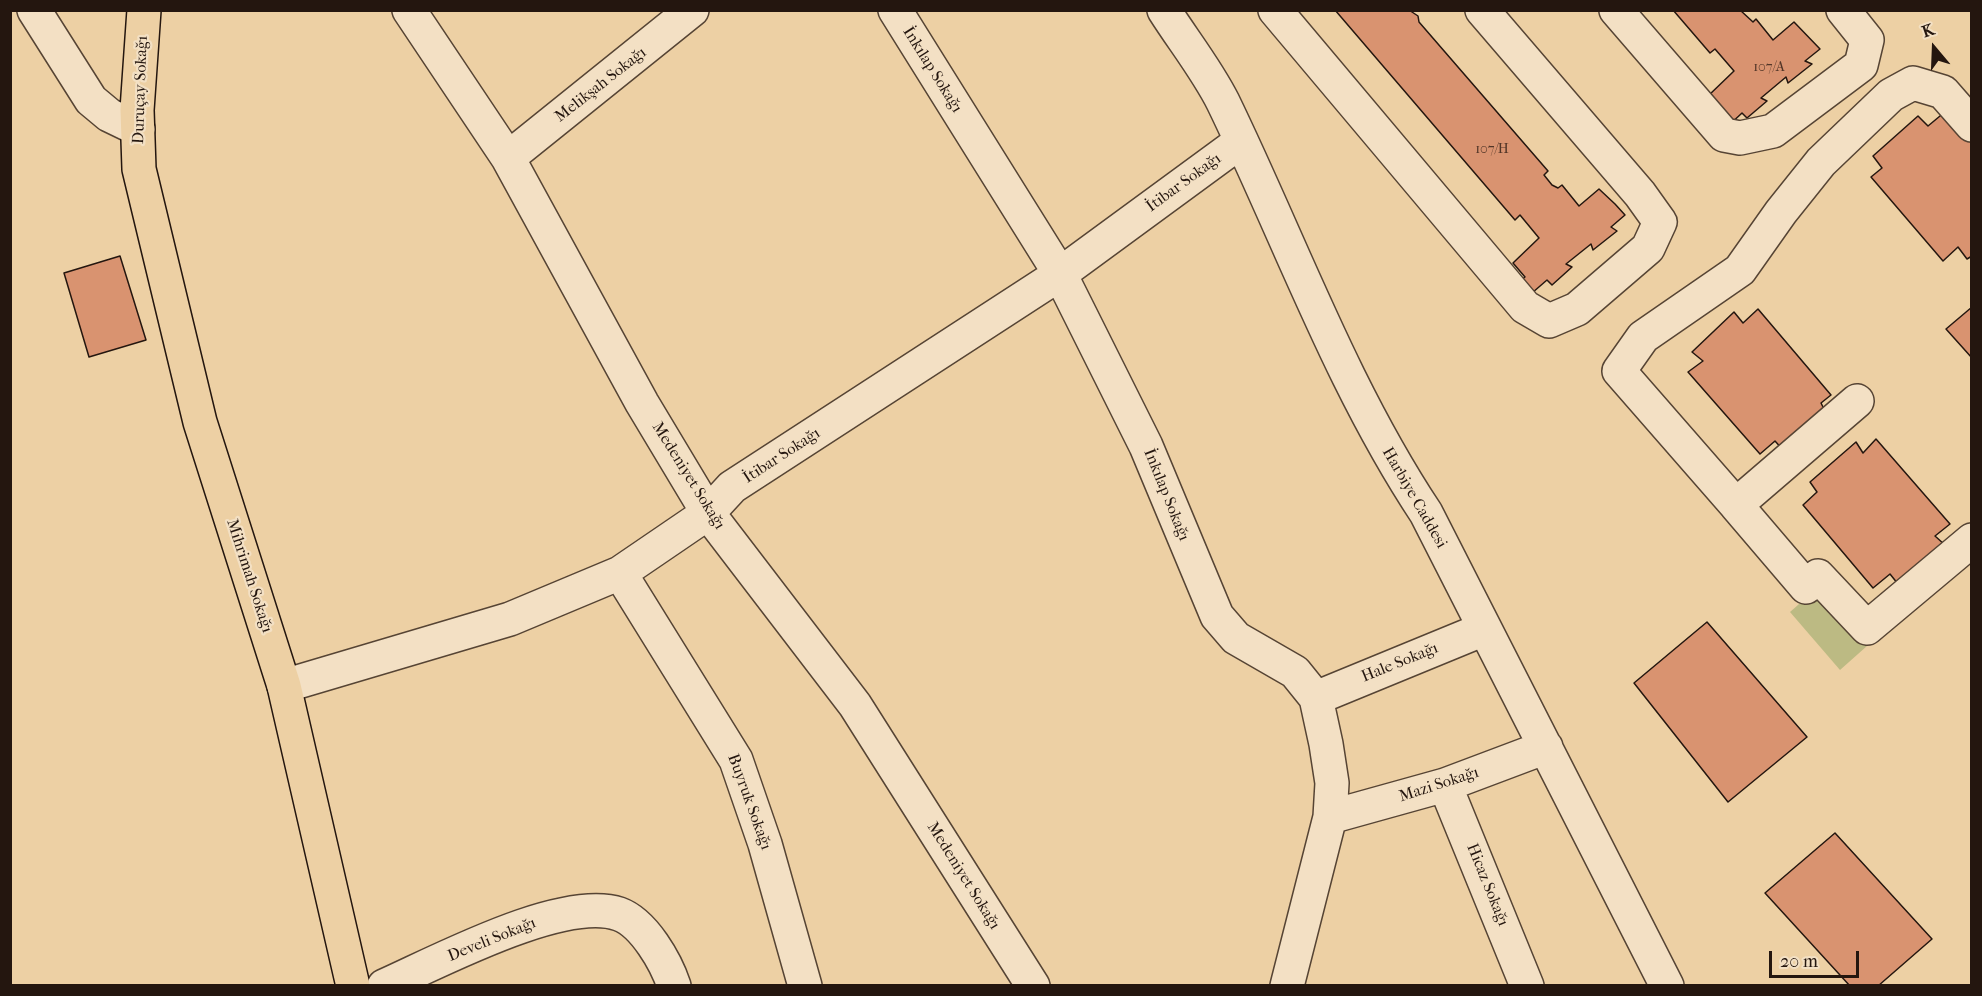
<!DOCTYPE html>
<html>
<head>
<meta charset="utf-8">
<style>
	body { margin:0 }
	#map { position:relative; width:1982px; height:996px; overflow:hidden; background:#edd0a4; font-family:"IM FELL French Canon",serif }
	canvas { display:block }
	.frame { position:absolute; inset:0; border:12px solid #24160f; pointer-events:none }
	.north { position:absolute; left:1904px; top:18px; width:60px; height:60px; -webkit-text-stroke:4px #f3e0c4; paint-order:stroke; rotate:341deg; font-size:16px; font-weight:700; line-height:24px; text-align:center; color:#24160f }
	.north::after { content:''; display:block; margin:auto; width:21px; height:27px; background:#24160f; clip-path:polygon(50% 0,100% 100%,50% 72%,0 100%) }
	.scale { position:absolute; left:1769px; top:951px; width:90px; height:27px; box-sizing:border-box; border:3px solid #24160f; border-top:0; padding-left:8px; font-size:18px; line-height:21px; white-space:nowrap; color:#24160f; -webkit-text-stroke:4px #f3e0c4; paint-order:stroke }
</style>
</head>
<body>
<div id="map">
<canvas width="1982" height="996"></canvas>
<div class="frame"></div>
<div class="north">K</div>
<div class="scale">20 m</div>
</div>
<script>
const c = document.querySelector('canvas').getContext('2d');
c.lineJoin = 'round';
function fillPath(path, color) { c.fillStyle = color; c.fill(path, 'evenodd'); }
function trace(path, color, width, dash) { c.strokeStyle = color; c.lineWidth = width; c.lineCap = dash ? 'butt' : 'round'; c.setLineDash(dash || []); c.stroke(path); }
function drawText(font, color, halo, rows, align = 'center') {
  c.font = font + ' "IM FELL French Canon",serif'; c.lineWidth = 4.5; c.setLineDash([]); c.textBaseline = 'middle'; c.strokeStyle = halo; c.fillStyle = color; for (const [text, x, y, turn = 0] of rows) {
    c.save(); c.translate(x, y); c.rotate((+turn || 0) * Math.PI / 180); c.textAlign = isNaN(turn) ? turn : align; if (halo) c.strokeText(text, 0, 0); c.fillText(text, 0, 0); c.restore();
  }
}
fillPath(new Path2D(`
	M1815,590L1867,646L1840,670L1790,612Z`), '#bcba83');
const building = new Path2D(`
	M1335,10H1409L1418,16L1419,22L1548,171L1544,175L1552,185L1558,188L1562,185L1579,206L1599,189L1615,204L1625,215L1611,227L1617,231L1593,250L1591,244L1566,264L1572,267L1552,285L1547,280L1532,293L1521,280L1525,277L1513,263L1539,238L1520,215L1515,220Z
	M1673,10H1740L1753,22L1756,19L1773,40L1794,22L1820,49L1805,61L1812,64L1788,83L1786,77L1761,98L1767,101L1747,118L1742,113L1727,127L1708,96L1734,71L1715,49L1710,53Z
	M1946,111L1972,141V256L1967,259L1958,247L1943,261L1871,177L1882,168L1873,156L1918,116L1928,126Z
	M120,256L146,340L89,357L64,273Z
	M1972,307V358L1946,329Z
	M1758,309L1831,395L1821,403L1827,415L1784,451L1775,441L1760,454L1688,372L1703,361L1692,352L1734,312L1743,323Z
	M1876,439L1950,524L1935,536L1945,545L1898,584L1890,574L1873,588L1803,505L1817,492L1810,482L1856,442L1863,453Z
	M1707,622L1807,737L1728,802L1634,683Z
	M1835,833L1932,939L1878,986H1850L1765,893Z`);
fillPath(building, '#d99370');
trace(building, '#24160f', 1.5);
const minor = new Path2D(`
	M34,10L91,100L109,115L138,129
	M409,10L508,158L642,403L708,513L855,705L1033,986
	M895,10L1060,274L1146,446L1217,616L1236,638L1295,672L1316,698L1326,744L1332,783L1330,817L1287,986
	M1164,10C1183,40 1207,70 1223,102C1290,240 1341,385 1426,513L1667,986
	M1275,10L1525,307L1549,321L1577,309L1648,248L1660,222L1640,194L1482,10
	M1616,10L1724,135L1740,138L1773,131L1861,65L1867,40L1843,10
	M508,158L692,10
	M1857,401L1736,505L1806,587L1818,576L1867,628L1972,540
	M1736,505L1619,371L1643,337L1740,270L1781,212L1821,162L1891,95L1913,83L1943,92L1972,125
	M620,573L736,760L765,844L805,986
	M284,686L510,619L620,573L708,513L732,487L1060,274L1240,142
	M1316,698L1484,629
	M1445,785L1527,986
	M1330,817L1445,785L1546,747
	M384,986C438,962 563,895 619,914C644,923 666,962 674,986`);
const major = new Path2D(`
	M144,10L137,110L139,169L200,422L284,686L353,986`);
trace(minor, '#564434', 36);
trace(major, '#24160f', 36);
trace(minor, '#f3e0c4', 33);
trace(major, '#edd0a4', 33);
drawText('14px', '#513527', null, [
	["107/A",1769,68],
	["107/H",1492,150]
]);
drawText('16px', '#24160f', '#f3e0c4', [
	["İnkılap Sokağı",932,70,58],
	["Melikşah Sokağı",601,85,-38],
	["Duruçay Sokağı",141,90,-88],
	["İtibar Sokağı",1184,183,-36],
	["İtibar Sokağı",782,456,-33],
	["Medeniyet Sokağı",688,476,58],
	["İnkılap Sokağı",1166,495,68],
	["Harbiye Caddesi",1414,498,60],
	["Mihrimah Sokağı",249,576,72],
	["Hale Sokağı",1400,663,-22],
	["Mazi Sokağı",1439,785,-18],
	["Buyruk Sokağı",749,802,70],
	["Medeniyet Sokağı",963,876,58],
	["Hicaz Sokağı",1487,885,68],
	["Develi Sokağı",492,940,-22]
]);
</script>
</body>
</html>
